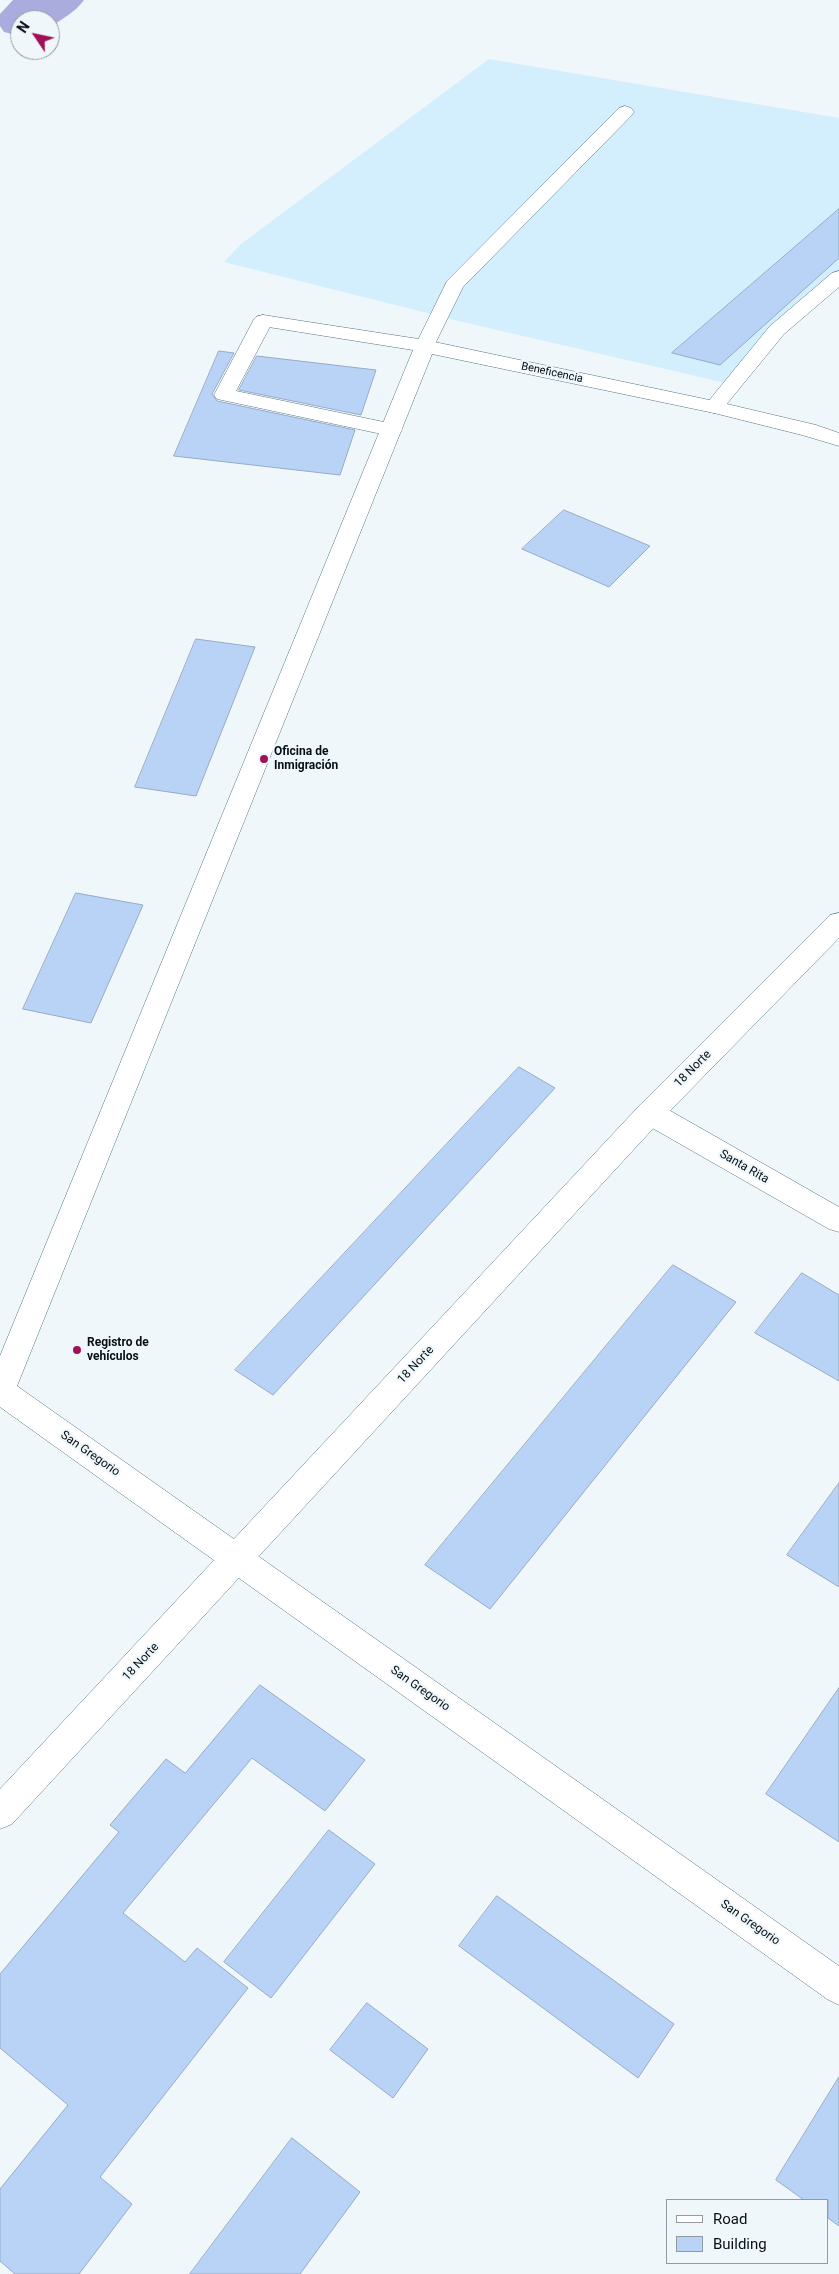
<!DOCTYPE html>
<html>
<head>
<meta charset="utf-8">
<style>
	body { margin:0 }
	#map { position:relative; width:839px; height:2274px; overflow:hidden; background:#f0f7fb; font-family:Roboto,sans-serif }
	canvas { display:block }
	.legend { position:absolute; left:666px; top:2199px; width:162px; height:65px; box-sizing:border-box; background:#f0f7fb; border:1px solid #929b9f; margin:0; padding:6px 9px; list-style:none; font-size:15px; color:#041016 }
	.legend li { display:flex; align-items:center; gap:10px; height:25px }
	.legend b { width:25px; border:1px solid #929b9f }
	.north { position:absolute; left:10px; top:10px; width:50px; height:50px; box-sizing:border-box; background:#f0f7fb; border:1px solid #929b9f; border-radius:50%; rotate:304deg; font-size:14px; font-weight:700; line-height:20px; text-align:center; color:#041016 }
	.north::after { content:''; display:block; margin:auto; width:18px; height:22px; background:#a11056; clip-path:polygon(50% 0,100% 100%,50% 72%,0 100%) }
</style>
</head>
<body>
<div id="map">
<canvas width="839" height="2274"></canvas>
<ul class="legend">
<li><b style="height:6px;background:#fff"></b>Road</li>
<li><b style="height:14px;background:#b9d3f6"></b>Building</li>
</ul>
<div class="north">N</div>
</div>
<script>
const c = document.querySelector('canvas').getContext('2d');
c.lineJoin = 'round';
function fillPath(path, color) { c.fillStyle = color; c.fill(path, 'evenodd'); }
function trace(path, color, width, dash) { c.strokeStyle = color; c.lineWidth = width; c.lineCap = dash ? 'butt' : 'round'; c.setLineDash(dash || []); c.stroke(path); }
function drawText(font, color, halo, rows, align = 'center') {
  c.font = font + ' Roboto,sans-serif'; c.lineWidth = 4.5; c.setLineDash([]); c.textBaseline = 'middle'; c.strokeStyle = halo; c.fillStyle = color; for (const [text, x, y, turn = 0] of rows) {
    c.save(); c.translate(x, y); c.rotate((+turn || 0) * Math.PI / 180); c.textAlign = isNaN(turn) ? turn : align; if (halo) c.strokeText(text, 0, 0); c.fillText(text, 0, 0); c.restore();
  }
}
fillPath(new Path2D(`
	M489,59L839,118V278L726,383L467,323L224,262L241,244Z`), '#d3eefc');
fillPath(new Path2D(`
	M13,0H84C74,14 63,17 50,28V20H20V36L4,32L0,26V14Z`), '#aaacde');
const building = new Path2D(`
	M839,209V258L720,365L672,353Z
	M219,351L234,353L212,394L217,401L355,430L340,475L174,456Z
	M257,356L376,370L361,415L239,390Z
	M564,510L650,546L609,587L522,549Z
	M196,639L255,647L196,796L135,787Z
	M76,893L143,905L91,1023L23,1009Z
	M519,1067L555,1088L273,1395L235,1370Z
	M673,1265L736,1302L490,1609L425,1565Z
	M802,1273L839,1295V1381L755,1333Z
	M839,1483V1587L787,1555Z
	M260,1685L365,1760L325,1811L252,1758L123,1913L185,1962L197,1948L248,1988L100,2177L132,2204L79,2274H15L0,2261V2189L68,2105L0,2048V1974L119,1832L110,1825L166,1759L185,1773Z
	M839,1688V1842L766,1794Z
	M329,1830L375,1864L271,1998L224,1962Z
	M497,1896L674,2024L638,2078L459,1946Z
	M367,2003L428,2049L393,2098L330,2050Z
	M839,2077V2226L828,2218V2200H804L776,2180Z
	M292,2138L360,2192L300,2274H190Z`);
fillPath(building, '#b9d3f6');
trace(building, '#96aac7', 1);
const service = new Path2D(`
	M625,106L631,108L634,112L631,116L463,287L432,350L425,352L418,350L415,346L447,281L619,108Z
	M839,271V287L784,334L721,411L714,413L707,411L704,407L707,403L770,326L832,273Z
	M263,315L270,317L273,321L236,391L398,425L402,430L398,435L391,436L217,399L214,395L253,321L256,317Z`);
const minor = new Path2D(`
	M263,315L425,340L714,401L816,425L839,433V446L802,435L714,413L432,354L17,1386L839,1966V2005L827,1999L0,1407V1356L413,350L256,325L253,321L256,317Z
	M650,1102L660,1105L839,1207V1232L829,1229L640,1121L636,1113L640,1105Z`);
const secondary = new Path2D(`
	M839,913V938L660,1121L12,1824L0,1829V1789L640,1105L830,915Z`);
trace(service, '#537586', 1);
trace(minor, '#537586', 1);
trace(secondary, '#537586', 1);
fillPath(service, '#fff');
fillPath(minor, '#fff');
fillPath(secondary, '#fff');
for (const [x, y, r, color] of [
	[264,759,5,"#a11056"],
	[77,1350,5,"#a11056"]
]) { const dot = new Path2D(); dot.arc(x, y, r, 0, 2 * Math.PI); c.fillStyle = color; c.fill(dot); trace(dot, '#f0f7fb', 2); }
drawText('11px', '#041016', '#f0f7fb', [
	["Beneficencia",552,373,12]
]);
drawText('bold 12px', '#041016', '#f0f7fb', [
	["Oficina de",274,752],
	["Inmigración",274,766],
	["Registro de",87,1343],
	["vehículos",87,1357]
], 'left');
drawText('12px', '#041016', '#f0f7fb', [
	["18 Norte",693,1069,-45],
	["Santa Rita",744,1167,30],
	["18 Norte",416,1365,-47],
	["San Gregorio",90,1454,35],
	["18 Norte",141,1662,-47],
	["San Gregorio",420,1689,35],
	["San Gregorio",750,1923,35]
]);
</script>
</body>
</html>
